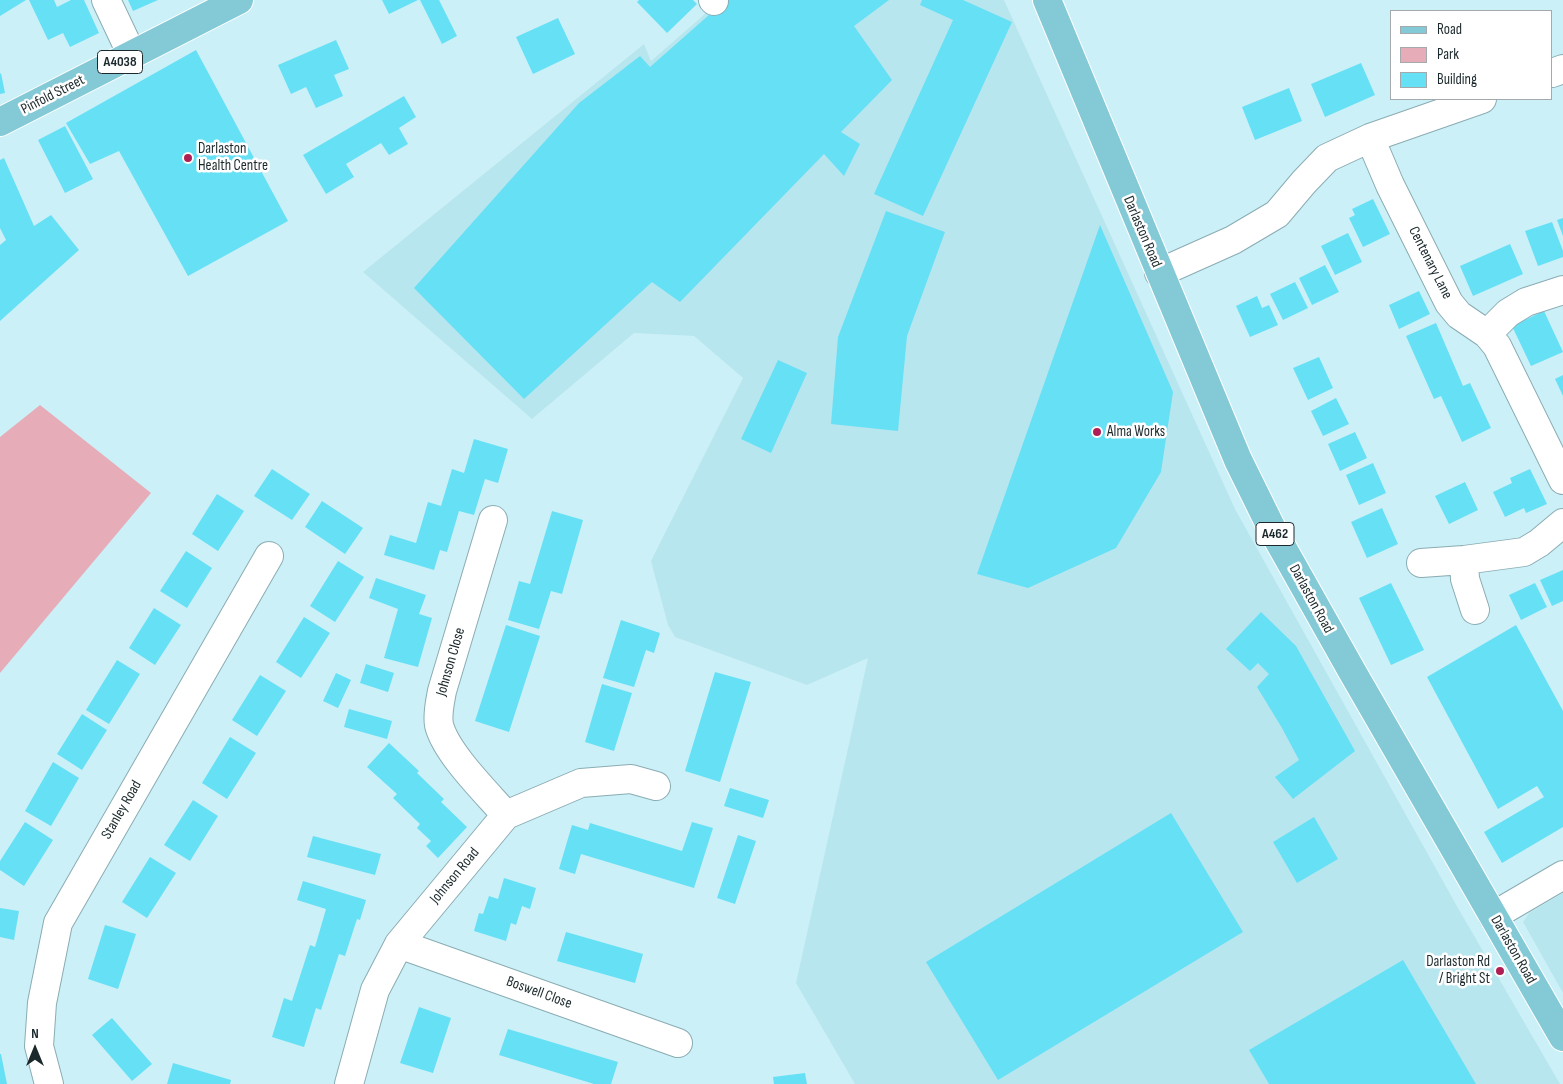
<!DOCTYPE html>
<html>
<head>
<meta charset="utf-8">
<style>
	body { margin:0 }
	#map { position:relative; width:1563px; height:1084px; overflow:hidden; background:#ccf0f7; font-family:"Sofia Sans Condensed",sans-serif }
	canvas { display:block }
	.legend { position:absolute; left:1390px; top:10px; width:162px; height:90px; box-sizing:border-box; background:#fff; border:1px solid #a4a9ab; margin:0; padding:6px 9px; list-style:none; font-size:15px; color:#1c292c }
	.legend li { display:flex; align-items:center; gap:10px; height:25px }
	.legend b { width:25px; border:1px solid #a4a9ab }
	.north { position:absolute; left:10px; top:1024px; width:50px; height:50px; -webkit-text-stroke:4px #fff; paint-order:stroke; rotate:0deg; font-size:14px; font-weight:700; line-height:20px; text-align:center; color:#1c292c }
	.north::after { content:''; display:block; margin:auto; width:18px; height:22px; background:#1c292c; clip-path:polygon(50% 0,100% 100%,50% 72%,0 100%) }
</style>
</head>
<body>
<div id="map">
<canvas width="1563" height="1084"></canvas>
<ul class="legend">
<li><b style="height:6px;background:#84cad6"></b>Road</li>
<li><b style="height:14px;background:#e6acb8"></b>Park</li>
<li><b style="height:14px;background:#66e0f5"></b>Building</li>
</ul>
<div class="north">N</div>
</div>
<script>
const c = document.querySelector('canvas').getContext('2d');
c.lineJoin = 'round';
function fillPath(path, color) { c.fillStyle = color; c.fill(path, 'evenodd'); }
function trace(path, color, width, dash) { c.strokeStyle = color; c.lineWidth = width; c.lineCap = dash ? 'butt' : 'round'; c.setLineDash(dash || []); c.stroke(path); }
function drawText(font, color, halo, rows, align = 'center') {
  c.font = font + ' "Sofia Sans Condensed",sans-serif'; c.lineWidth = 5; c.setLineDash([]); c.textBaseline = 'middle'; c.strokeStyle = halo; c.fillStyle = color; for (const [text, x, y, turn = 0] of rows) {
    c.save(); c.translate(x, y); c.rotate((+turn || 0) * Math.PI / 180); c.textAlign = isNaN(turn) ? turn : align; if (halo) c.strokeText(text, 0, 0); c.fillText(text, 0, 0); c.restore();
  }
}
fillPath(new Path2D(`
	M721,0H1004L1235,509L1458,908L1560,1084H855L796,983L868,658L807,685L675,637L668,625L651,561L743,378L694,336L634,333L532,419L363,272L644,44L651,61Z
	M1563,893V993L1523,922L1529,913Z`), '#b8e6ef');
fillPath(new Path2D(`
	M40,405L151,493L0,673V437Z`), '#e6acb8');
fillPath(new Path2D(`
	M0,0H26L0,16Z
	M29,0H54L57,7L71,0H84L99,33L70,47L63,33L48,40Z
	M128,0H158L133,11Z
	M382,0H418L389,14Z
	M420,0H439L457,36L442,44Z
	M639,0H693L697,4L667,33L637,2Z
	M726,0H889L854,26L892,80L841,132L860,144L844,176L824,154L680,302L652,282L524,399L414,288L579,103L640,56L650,67Z
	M922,0H963L1012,22L923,216L874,194L953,20L920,5Z
	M558,18L575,54L533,74L516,37Z
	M336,40L349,69L334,75L343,96L316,108L306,87L291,94L278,65Z
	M196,50L288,221L188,276L119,151L90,164L66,123Z
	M1361,63L1375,95L1325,117L1311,84Z
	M1,73L5,93L0,94V74Z
	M1289,88L1302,121L1255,140L1242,107Z
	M404,96L416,117L399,128L408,144L389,155L381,143L346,164L354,177L326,194L303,155Z
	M65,126L93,179L65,193L38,140Z
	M4,158L34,226L51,215L79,250L0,321V245L6,240L0,228V160Z
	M1373,199L1390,234L1363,247L1349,218L1355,215L1352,209Z
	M886,211L945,232L907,336L898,431L831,424L838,337Z
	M1563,218V236L1557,220Z
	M1552,222L1563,251V257L1538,266L1525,231Z
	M1100,225L1173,392L1161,472L1116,548L1028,588L977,574Z
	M1348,233L1362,262L1335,275L1321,246Z
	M1510,244L1523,274L1473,296L1460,266Z
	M1325,265L1339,292L1312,305L1299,278Z
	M1295,282L1308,308L1283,320L1270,294Z
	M1419,291L1430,314L1399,329L1389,305Z
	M1257,296L1262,308L1269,305L1278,325L1250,337L1236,306Z
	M1544,311L1563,352L1531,366L1512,326Z
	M1436,323L1463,386L1470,383L1491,428L1462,442L1441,396L1434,399L1406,336Z
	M1319,357L1333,388L1308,400L1293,368Z
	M778,360L807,373L771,453L741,439Z
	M1563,375V396L1555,379Z
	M1336,398L1349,424L1323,436L1311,411Z
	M1355,432L1367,458L1340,471L1328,444Z
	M474,439L508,449L498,483L485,479L474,515L459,511L447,552L440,550L434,570L384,555L390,535L416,543L428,502L441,506L452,469L464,473Z
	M1373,463L1386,493L1359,505L1346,475Z
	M272,469L310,494L292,520L254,496Z
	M1530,469L1547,504L1526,513L1524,508L1505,517L1493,492L1512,483L1510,478Z
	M1465,482L1478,510L1449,524L1435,496Z
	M217,494L244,511L218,551L192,534Z
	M322,501L363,528L345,554L305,527Z
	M1382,508L1398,544L1367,558L1351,522Z
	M552,511L583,520L562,594L551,591L539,629L508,620L519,581L530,584Z
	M186,551L212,568L187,608L160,591Z
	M338,561L364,577L335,622L310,606Z
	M1563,570V601L1552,606L1540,580Z
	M376,578L426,595L419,614L432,618L418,667L384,658L398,609L369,598Z
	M1391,583L1424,650L1391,665L1359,598Z
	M1535,583L1547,607L1521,620L1509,595Z
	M154,608L181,625L155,665L129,648Z
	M1261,612L1296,646L1355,751L1293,799L1275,777L1299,760L1282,728L1257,687L1269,674L1258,663L1250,671L1226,649Z
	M304,617L330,633L301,678L276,662Z
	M621,620L660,633L654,653L646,650L634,687L603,678Z
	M506,625L540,636L509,732L475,721Z
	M1516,625L1563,711V827L1502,863L1484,832L1544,797L1537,786L1498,809L1427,677Z
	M117,660L140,674L109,724L86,710Z
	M366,664L394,673L388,692L360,683Z
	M715,672L751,682L720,782L685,771Z
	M336,673L351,680L338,708L323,701Z
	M260,675L286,691L257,736L232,720Z
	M602,684L632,693L614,751L585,742Z
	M349,709L392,721L387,739L344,727Z
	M82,714L107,730L82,770L57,754Z
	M230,737L256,753L227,799L202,783Z
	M389,743L419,771L417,773L444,799L441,802L467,827L438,858L426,846L431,841L417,828L420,824L393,798L397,794L367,767Z
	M53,762L79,778L51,826L25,811Z
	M730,788L769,800L763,818L724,806Z
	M193,800L218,816L190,861L164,845Z
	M1171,813L1243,932L998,1080L926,962Z
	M1314,817L1338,859L1297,883L1273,842Z
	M25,822L53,840L24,886L0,870V861Z
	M692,822L713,828L694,888L581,854L575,874L559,869L572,825L588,830L590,823L682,851Z
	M738,835L756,841L735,904L717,898Z
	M313,836L381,854L375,875L307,857Z
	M150,857L176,873L147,918L122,902Z
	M504,878L536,888L530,909L522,906L516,925L511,923L506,941L474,931L479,913L483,914L489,896L498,899Z
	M303,881L366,900L360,920L357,919L345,956L339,954L321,1010L316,1008L304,1047L272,1037L284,998L292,1001L310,945L315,947L326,909L297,900Z
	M0,908L19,911L14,940L0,937Z
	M105,925L136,934L118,989L88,979Z
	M566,932L643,954L635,983L557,961Z
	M1403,960L1476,1084H1269L1249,1050Z
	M419,1007L451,1018L433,1073L400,1063Z
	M112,1018L152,1064L132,1081L92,1035Z
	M508,1029L618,1062L611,1084H594L499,1055Z
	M0,1054H1L7,1084H0Z
	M173,1063L231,1080L230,1084H167Z
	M805,1073L807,1084H774L773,1077Z`), '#66e0f5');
const minor = new Path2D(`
	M106,0L132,55
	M713,0L714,1
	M1552,73L1563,69
	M1370,138L1390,185L1449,303L1459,315L1487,334L1497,346L1563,480
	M1159,273L1233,240L1277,214L1304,182L1327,158L1370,138L1482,99
	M1487,334L1508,313L1526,302L1563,290
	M493,520L442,691C440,702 437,714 439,725C446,753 486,792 506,815
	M1464,560L1465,579L1475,610
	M1421,563L1464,560L1524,552L1539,543L1563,523
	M1493,916L1563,875
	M399,944L678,1043
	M49,1084L39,1046L42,1003L58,923L269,556
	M349,1084L375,990L399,944L506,815L581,783L631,779L656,786`);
const major = new Path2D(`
	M1047,0L1238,460L1273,531L1353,673L1563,1037
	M0,122L239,0`);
trace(minor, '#8aacb3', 30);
trace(major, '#fff', 30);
trace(minor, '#fff', 28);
trace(major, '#84cad6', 28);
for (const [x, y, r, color] of [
	[188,158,5,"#ae1f55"],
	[1097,432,5,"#ae1f55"],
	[1500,971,5,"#ae1f55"]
]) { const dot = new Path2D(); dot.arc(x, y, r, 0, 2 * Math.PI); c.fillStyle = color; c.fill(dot); trace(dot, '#fff', 2); }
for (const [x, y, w] of [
	[120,62,45],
	[1275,534,38]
]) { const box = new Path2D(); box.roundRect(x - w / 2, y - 11.5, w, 23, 4); c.fillStyle = '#fff'; c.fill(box); trace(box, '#1c292c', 1); }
drawText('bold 14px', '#1c292c', null, [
	["A4038",120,62],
	["A462",1275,534]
]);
drawText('15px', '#1c292c', '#fff', [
	["Pinfold Street",53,95,-27],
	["Darlaston Road",1142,232,67],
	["Centenary Lane",1430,263,63],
	["Darlaston Road",1311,599,61],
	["Johnson Close",451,662,-74],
	["Stanley Road",122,810,-60],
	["Johnson Road",455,876,-50],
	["Darlaston Road",1513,950,60],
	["Boswell Close",539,993,20]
]);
drawText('15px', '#1c292c', '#fff', [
	["Darlaston",198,149],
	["Health Centre",198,166],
	["Alma Works",1107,432],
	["Darlaston Rd",1490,962,"right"],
	["/ Bright St",1490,979,"right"]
], 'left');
</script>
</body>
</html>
